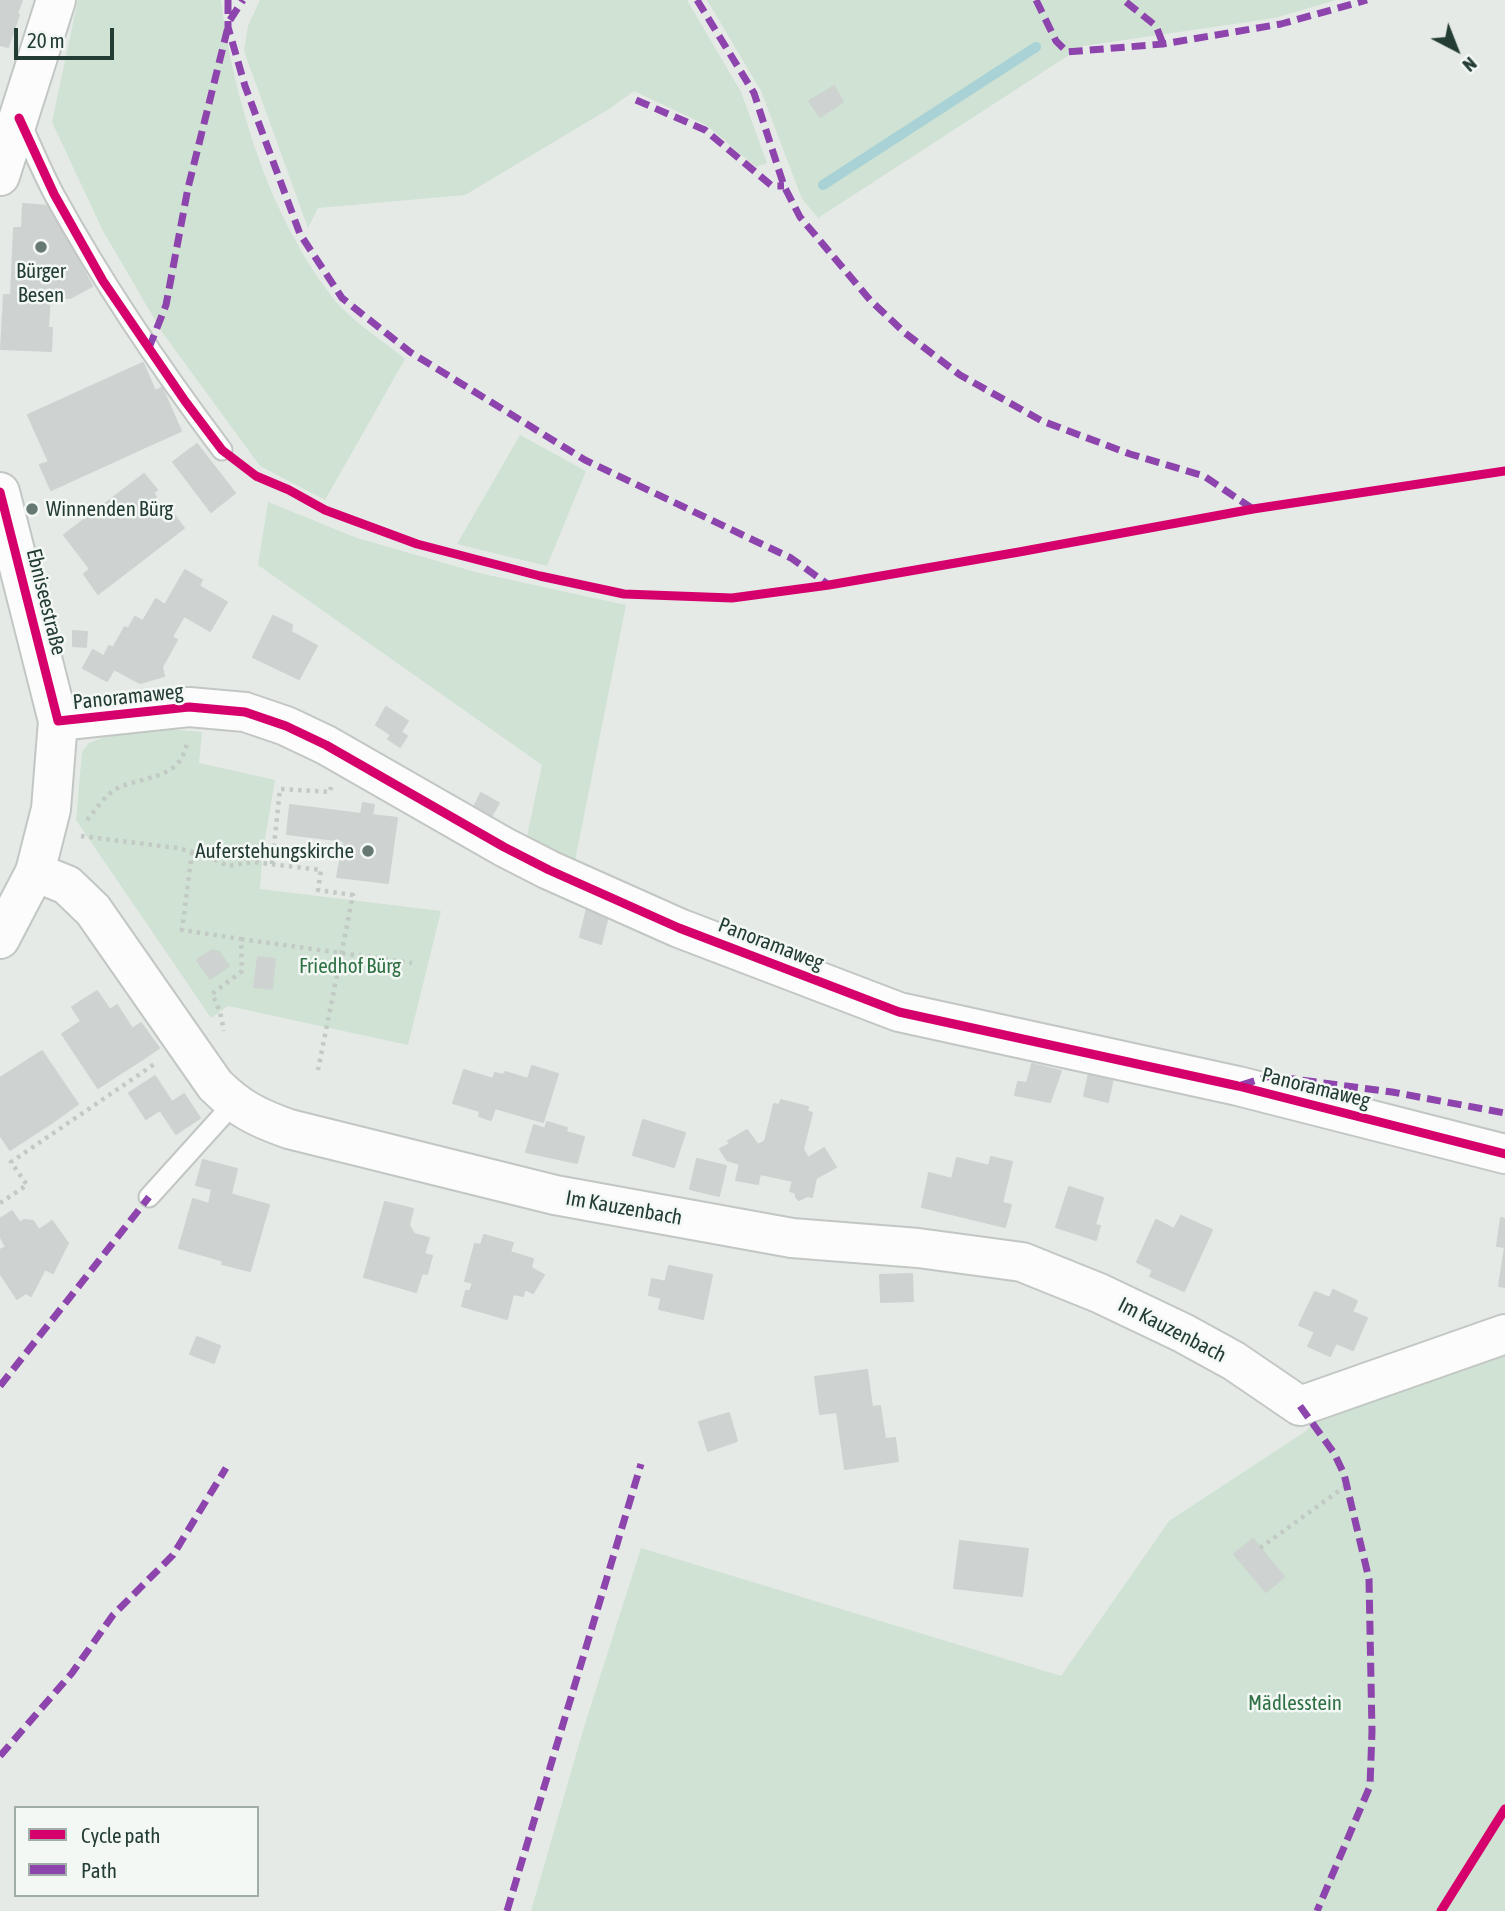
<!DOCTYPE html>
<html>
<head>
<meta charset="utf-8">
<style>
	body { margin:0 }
	#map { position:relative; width:1505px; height:1911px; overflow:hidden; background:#e5eae7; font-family:"Asap Condensed",sans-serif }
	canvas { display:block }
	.legend { position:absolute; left:14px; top:1806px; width:245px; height:91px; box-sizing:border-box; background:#f3f8f5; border:2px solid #a0ada8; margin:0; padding:9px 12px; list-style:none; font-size:21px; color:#233c34 }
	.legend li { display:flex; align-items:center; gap:14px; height:35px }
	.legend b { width:35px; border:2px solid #a0ada8 }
	.north { position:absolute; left:1421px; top:14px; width:70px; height:70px; -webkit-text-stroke:5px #f3f8f5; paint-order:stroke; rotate:138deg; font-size:19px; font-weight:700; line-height:28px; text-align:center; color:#233c34 }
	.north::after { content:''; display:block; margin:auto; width:24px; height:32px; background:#233c34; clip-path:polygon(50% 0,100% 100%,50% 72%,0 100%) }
	.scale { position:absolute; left:14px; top:28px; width:100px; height:32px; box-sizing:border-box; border:4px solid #233c34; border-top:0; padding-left:9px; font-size:21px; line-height:24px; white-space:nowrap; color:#233c34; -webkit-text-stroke:5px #f3f8f5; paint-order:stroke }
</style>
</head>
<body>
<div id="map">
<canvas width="1505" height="1911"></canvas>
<ul class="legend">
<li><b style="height:9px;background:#d6006c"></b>Cycle path</li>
<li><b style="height:9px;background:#8e44ad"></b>Path</li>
</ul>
<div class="north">N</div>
<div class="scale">20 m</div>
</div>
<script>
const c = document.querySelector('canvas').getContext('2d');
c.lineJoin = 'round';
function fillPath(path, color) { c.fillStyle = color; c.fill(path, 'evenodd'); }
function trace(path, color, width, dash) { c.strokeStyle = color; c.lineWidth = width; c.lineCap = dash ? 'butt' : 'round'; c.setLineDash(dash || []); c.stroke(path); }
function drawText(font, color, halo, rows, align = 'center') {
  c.font = font + ' "Asap Condensed",sans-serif'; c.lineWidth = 5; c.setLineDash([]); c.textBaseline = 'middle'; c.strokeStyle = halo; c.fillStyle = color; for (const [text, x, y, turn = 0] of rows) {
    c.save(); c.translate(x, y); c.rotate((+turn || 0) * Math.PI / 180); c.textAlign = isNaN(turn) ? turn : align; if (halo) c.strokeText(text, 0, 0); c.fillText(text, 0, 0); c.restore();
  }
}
fillPath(new Path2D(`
	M78,0H221C234,103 272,225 339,305C356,324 385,342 405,359L325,500L260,466L162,332L102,229L52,122Z
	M260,0H687L741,92L767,163L756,167L706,125L634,91L609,109L465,195L318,208L308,228L244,51L248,26Z
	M707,0H1336L1275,18L1083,46L818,218L802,199L761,91Z
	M520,435L586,471L547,566L457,544Z
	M268,502L357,538L479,573L626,605L572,876L524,851L542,765L258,565Z
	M167,729L202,732L199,763L275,780L263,851L260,889L441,911L408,1045L228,1006L211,1018L76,820L82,752L89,743L102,738L134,731Z
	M1505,1351V1911H531L584,1727L641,1548L1061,1676L1169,1521L1306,1431L1329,1406Z`), '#cfe2d3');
trace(new Path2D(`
	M823,185L1036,47`), '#a8d2d5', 10);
const building = new Path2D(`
	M0,0H22L17,14L19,15L8,47L0,45Z
	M834,86L843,102L820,117L809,101Z
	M23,204L49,206L92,286L70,298L11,295L14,228H22Z
	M4,295L50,297L48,328H52L51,351L1,349Z
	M143,363L155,391L162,388L181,431L154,443L143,418L131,423L122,402L134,397L123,372Z
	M123,372L134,397L122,402L131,423L143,418L154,443L51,490L40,465L49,462L28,415Z
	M197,444L235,493L211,512L173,462Z
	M144,474L157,490L153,492L156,497L147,504L157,517L169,508L184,528L98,594L84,574L90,569L64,535Z
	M185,570L202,580L199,586L227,602L210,631L184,616L172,637L143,621L156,599L165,605Z
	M273,616L292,625L291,632L317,646L299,679L253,657Z
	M135,617L177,640L162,667L164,676L140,683L114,669L117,664L104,656L109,646L113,648L125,627L128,629Z
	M73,631L87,632L86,647L73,646Z
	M93,650L117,664L107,681L83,668Z
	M386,707L408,721L401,732L407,736L400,747L388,739L391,735L376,725Z
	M481,793L499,803L489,820L472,811Z
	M363,803L374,805L372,815L397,818L388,883L337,877L344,841L287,834L290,805L361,814Z
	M587,908L608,916L601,944L580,937Z
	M212,950L219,952L229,966L210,979L197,960Z
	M258,957L275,959L272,989L254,987Z
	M97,991L110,1010L90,1024L86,1018L81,1021L72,1007Z
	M117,1005L144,1047L137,1051L143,1059L98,1088L62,1034L86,1018L90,1024Z
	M141,1023L159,1048L143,1059L137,1051L144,1047L132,1029Z
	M42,1051L78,1104L53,1122L17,1067Z
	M1032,1064L1061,1071L1050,1102L1015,1095L1018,1082L1027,1083Z
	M532,1066L558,1074L543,1122L495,1108L491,1120L479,1116L480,1111L453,1103L464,1070L493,1079L495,1073L504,1075L505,1072L528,1079Z
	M17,1067L53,1122L10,1150L0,1135V1078Z
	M1089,1073L1113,1078L1108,1102L1084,1096Z
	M155,1076L172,1102L184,1094L200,1118L176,1134L160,1110L146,1119L129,1093Z
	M781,1100L808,1107L807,1111L812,1113L803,1149L808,1158L824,1148L836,1167L816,1178L812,1197L807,1196L799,1200L796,1197V1193L790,1191L793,1181L760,1174L758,1184L736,1180L740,1164L727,1160L720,1149L730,1144L728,1141L747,1130L758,1145L765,1141L774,1104L779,1105Z
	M643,1120L685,1133L674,1167L633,1155Z
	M547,1122L567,1128L566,1132L584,1137L577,1163L526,1152L534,1125L545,1129Z
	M991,1157L1012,1162L1002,1203L1011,1205L1005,1227L922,1207L929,1173L952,1179L957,1158L989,1166Z
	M697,1159L726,1166L719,1196L690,1189Z
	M203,1160L237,1169L231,1194L196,1185Z
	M1069,1187L1103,1198L1095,1225L1100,1226L1096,1240L1056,1227Z
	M212,1189L269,1205L250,1271L222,1264L224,1261L179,1248L193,1199L209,1204Z
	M385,1202L413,1209L409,1225L382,1242L374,1241Z
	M12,1211L20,1223L0,1236V1219Z
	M1181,1216L1212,1230L1184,1291L1150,1276L1153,1270L1137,1262L1156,1220L1174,1229Z
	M1501,1218L1505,1219V1287L1499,1286L1505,1247L1497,1246Z
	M24,1220L33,1221L39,1230L52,1221L68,1243L53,1273L45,1269L31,1296L26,1293L17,1299L0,1273V1250L6,1247L0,1236Z
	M409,1225L414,1234L429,1238L424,1254L432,1256L427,1274L422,1273L416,1292L364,1277L374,1241L382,1242Z
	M484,1235L513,1243L510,1252L533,1259L531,1268L544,1275L533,1293L525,1289L523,1296L513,1294L507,1319L462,1306L466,1291H470L473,1283L465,1281L475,1244L481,1245Z
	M669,1266L712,1275L703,1319L659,1309Z
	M912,1274L913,1301L881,1302L880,1275Z
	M652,1279L666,1282L662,1298L649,1295Z
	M1333,1290L1357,1301L1352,1312L1367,1318L1353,1350L1336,1343L1330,1356L1308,1346L1315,1332L1299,1325L1315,1292L1330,1298Z
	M197,1337L220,1346L214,1363L190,1354Z
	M867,1370L872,1407L880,1406L885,1439L895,1438L898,1461L845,1469L837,1412L820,1414L815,1377Z
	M729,1413L737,1441L708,1451L699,1422Z
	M1253,1539L1284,1577L1266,1592L1234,1554Z
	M960,1541L1028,1549L1022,1596L954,1588Z`);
fillPath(building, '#ced2d0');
trace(building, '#cdd3d0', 2);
const service = new Path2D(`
	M19,119C31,145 42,172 55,196C104,285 161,369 222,450
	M149,1197L233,1104`);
const minor = new Path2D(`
	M58,721L189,707L245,712L286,726L326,745L504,847L549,870L679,928L899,1012L1238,1086L1505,1154
	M35,872L67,885L93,910L215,1085C239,1109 258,1118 289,1129L555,1195L792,1238L918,1248L1022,1262L1099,1293L1183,1333L1234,1361L1300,1406L1505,1334`);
const tertiary = new Path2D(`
	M0,176L56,0
	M0,492L58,721L51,809L35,872L0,939`);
trace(service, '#c2c7c4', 23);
trace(minor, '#c2c7c4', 42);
trace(tertiary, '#c2c7c4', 42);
trace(new Path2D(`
	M87,820C96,810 105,794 118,788C146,775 181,780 187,742
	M81,836L177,848L205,855L228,866L253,862L321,870L318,890L353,895L318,1070
	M192,852L182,930L241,939L242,971L212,994L220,1012L224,1031
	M272,864L280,789L330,792L331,787
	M241,939L412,963
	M0,1203L27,1185L11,1162L156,1063
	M1260,1548L1347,1485`), '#c1cac5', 4.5, [3.5, 5]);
trace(service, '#fbfcfb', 19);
trace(minor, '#fbfcfb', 38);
trace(tertiary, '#fbfcfb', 38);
trace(new Path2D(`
	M228,0V27L245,86L300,234L342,298L410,352L585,460L791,558L829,585
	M697,0L754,93L784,186L800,217L870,300L905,333L960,375L1042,421L1130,454L1204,476L1253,509
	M1036,0L1056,41L1067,52L1163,44L1281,24L1367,0
	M1126,2L1156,26L1163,44
	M230,20L243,0
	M636,100L705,130L772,186H784
	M149,348L166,305L188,188L228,27
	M1241,1085L1271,1076L1392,1092L1505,1113
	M0,1386L149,1197
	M1300,1406L1334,1453L1344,1474L1369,1579L1372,1731L1370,1786L1317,1911
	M0,1756L72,1673L113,1615L173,1555L226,1468
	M507,1911L641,1464`), '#8e44ad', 7, [14, 7]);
trace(new Path2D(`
	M19,118L54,194L103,281L185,401L222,450L256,476L289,490L325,510L417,544L540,576L624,594L732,598L829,585L1019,552L1253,509L1505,471
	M0,492L58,721L189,707L245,712L286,726L326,745L504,847L549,870L679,928L899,1012L1238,1086L1505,1154
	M1441,1911L1505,1809`), '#d6006c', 9);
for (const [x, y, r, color] of [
	[41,247,7,"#677973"],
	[32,509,7,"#677973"],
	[368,851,7,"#677973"]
]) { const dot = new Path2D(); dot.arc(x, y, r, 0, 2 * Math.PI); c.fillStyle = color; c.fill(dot); trace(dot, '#f3f8f5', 2.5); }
drawText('21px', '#233c34', '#f3f8f5', [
	["Bürger",41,271],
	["Besen",41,295],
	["Winnenden Bürg",46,509,"left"],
	["Auferstehungskirche",354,851,"right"]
]);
drawText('21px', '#233c34', '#f3f8f5', [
	["Ebniseestraße",46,602,76],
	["Panoramaweg",128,697,-6],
	["Panoramaweg",771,944,21],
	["Panoramaweg",1316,1088,14],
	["Im Kauzenbach",624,1208,10],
	["Im Kauzenbach",1172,1330,27]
]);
drawText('21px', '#307045', '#f3f8f5', [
	["Friedhof Bürg",350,966],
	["Mädlesstein",1295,1703]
]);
</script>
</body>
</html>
